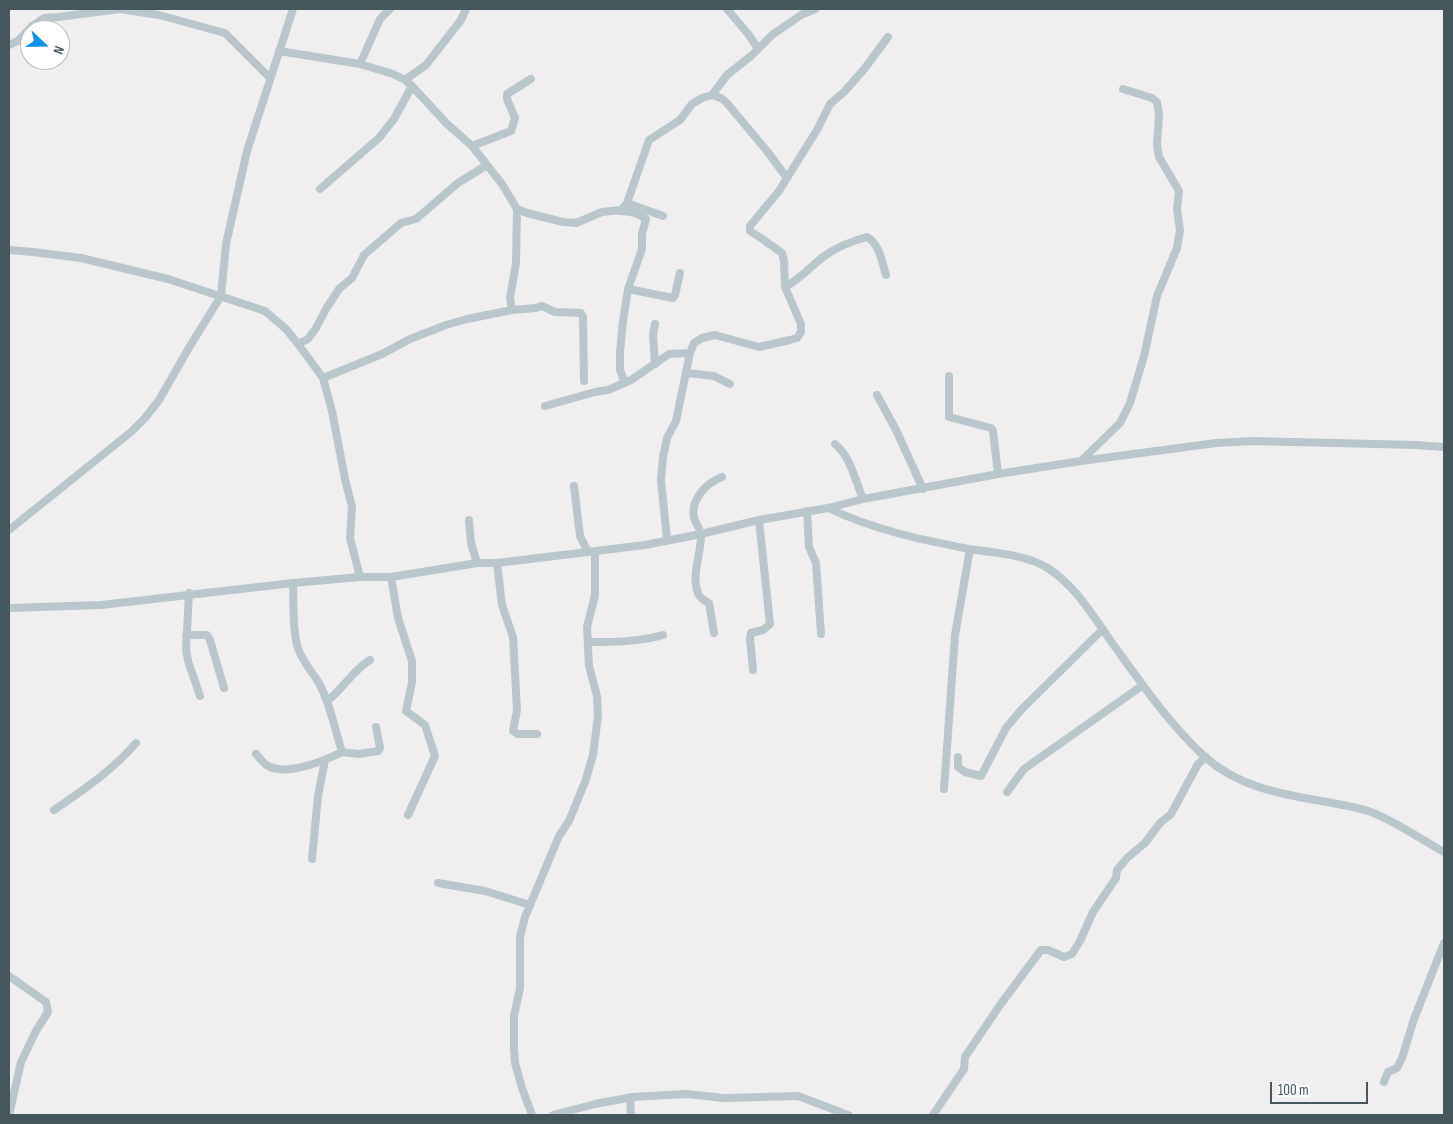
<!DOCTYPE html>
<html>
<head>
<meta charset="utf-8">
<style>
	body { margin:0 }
	#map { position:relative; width:1453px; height:1124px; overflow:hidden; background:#f1eeef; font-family:"Sofia Sans Condensed",sans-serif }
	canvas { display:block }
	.frame { position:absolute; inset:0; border:10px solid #46565d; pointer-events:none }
	.north { position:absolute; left:20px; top:20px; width:50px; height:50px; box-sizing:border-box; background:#fff; border:1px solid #b5bbbe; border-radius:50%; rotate:111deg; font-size:14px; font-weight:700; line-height:20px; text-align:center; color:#46565d }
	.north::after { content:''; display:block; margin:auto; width:18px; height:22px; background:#1092ea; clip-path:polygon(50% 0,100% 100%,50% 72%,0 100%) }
	.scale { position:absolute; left:1270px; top:1082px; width:98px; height:22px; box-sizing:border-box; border:2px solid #46565d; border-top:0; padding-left:6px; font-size:15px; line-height:18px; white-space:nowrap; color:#46565d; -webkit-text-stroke:4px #fff; paint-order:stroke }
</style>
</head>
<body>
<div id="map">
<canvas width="1453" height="1124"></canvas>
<div class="frame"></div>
<div class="north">N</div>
<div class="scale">100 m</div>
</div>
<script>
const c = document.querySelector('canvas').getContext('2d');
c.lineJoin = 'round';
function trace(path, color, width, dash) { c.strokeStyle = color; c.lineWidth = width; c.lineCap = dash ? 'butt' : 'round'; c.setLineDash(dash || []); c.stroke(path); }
trace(new Path2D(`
	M727,9L749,35L758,49
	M9,45L18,41L32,26L44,18L58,17L120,9L159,15L225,33L270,78
	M279,51L360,64L393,74L405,80L412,86L446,123L472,146L502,184L517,209L527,213L563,222L576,223L602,212L621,210L627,203L649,140L680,120L692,104L702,98L712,95L721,98L726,102L767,151L787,178L779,191L750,226V231L761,238L782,253L784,261L785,287L801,324V332L797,338L790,340L759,347L715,335L702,338L694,343L690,353L676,421L667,438L663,457L661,480L667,540
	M360,64L380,19L390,9
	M405,80L426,65L461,20L466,9
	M712,95L727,75L751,56L772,35L801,15L815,9
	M472,146L511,131L515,118L507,99V94L531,79
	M787,178L817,130L830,104L844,92L865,68L888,37
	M320,189L379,138L394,119L412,86
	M627,203L663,216
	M619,211C629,211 639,213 646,219L642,234V249L628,289L623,321L620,352V370L625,383
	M9,250L33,252L81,258L168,279L265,311L286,329L298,344L323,378L332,411L345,479L352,507L350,538L360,577
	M785,287C800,279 810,267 823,257C836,247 852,241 867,237C880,244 882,263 886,275
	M628,289L673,298L675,295L680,273
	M512,310L510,298L516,263L517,209
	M298,344L308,339L316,328L326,309L339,289L352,278L364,255L401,223L416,219L458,183L487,165
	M655,364L653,334L655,324
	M687,373L714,376L730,384
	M949,376V417L991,428L993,431L998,474
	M323,378L382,354L410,339L446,325L467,319L512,310L536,308L542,306L555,312L581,313L583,317L584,381
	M877,395L896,430L923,489
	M545,406L595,392L608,390L631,380L669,354L690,353
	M835,444C851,457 855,480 863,499
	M1081,461L1120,423L1130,403L1144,356L1157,296L1177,248L1180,230L1177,209L1179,191L1159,157L1157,145L1159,114L1157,102L1152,98L1123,89
	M574,486L580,536L588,552
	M828,508C875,530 918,539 969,549C994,553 1023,554 1046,567C1074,584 1091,613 1110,640C1139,680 1168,723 1205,757C1240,788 1282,794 1327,802C1342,805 1357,807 1371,812C1395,821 1422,840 1444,852
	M807,511L809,547L816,563L821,634
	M469,520L471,543L477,563
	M9,530L131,432L145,418L159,400L190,346L221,296L226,244L247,151L293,9
	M497,563L502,605L513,637L517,710L513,731L518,734H537
	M391,577L398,618L412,661V682L406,711L425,725L435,756L408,815
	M293,583C294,603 292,625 297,645C301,661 313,672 320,685C331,706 335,730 342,752L358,754L378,751L380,748L376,727
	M189,593L186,649L188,661L200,696
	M9,608L101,605L293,583L360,577H391L477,563H497L645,545L701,534L759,520L828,508L863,499L998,474L1081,461L1216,443L1251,441L1416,445L1444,447
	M714,633L709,603C705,601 699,598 698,593C691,576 701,554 701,536C701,530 696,524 694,518C690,500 706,483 722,477
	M186,635H207L210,640L224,688
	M588,642C613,642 639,642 663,635
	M753,670L750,639L751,633L763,630L770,624L759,520
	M327,701C343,689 353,670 370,660
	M256,754C260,758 264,765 270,767C289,775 324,761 342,752
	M958,757V767L965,772L981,776L1006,728L1021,710L1103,629
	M944,789L955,635L970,549
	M1007,792L1024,769L1143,685
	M54,810C83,790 113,770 136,743
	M312,859L318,796L325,760
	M438,883L485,891L530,905
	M9,976L46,1002L48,1012L36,1031L21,1062L9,1115
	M1384,1082L1388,1072L1397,1068L1402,1058L1414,1019L1444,943
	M630,1097L631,1115
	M532,1115L522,1088L515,1063L514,1049V1016L520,988V937L525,917L559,836L569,821L585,782L593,755L598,716L597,696L589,666L587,627L595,595V551
	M553,1115L595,1104L633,1097L686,1094L724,1098L798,1096L848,1115
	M933,1115L964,1069L965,1057L1000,1005L1041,950H1048L1064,957L1072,954L1080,941L1093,912L1116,878L1117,870L1127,858L1145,843L1160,823L1171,814L1198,764L1206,757`), '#b9c6cc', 8);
</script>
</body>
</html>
